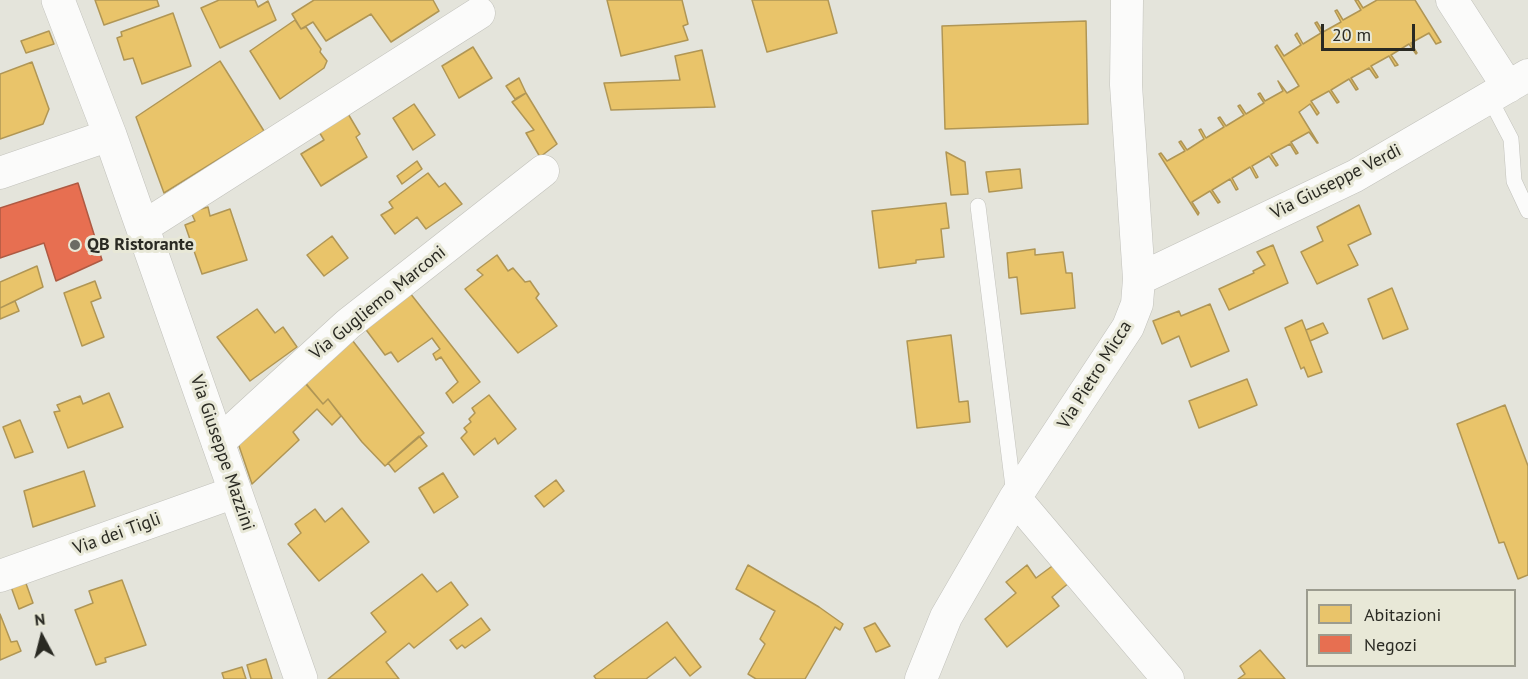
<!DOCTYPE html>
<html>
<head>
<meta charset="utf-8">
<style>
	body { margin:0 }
	#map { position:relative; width:1528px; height:679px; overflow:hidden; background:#e4e4db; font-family:"PT Sans",sans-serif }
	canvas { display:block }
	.legend { position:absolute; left:1306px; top:589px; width:210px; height:78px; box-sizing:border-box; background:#e8e8d7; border:2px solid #9c9c8f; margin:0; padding:8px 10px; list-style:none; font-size:18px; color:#2a2a23 }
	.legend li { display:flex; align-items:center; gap:12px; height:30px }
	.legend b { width:30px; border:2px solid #9c9c8f }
	.north { position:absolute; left:12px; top:607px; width:60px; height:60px; -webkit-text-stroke:4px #e8e8d7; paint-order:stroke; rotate:353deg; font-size:16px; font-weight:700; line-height:24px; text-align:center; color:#2a2a23 }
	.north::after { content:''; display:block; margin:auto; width:21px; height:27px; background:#2a2a23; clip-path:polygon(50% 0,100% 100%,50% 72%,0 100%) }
	.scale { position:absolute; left:1321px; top:24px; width:94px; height:27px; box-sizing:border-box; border:3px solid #2a2a23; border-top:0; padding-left:8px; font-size:18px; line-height:21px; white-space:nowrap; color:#2a2a23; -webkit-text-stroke:4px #e8e8d7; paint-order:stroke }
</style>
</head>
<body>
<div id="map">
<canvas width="1528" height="679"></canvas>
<ul class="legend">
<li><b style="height:16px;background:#e9c46a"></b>Abitazioni</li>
<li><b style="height:16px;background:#e76f51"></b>Negozi</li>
</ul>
<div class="north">N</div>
<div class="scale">20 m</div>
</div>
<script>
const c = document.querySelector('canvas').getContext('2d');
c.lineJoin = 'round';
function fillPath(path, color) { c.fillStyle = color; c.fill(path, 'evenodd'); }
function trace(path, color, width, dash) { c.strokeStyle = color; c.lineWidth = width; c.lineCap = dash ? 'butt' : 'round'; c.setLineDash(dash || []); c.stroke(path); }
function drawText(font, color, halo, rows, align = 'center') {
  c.font = font + ' "PT Sans",sans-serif'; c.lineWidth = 6; c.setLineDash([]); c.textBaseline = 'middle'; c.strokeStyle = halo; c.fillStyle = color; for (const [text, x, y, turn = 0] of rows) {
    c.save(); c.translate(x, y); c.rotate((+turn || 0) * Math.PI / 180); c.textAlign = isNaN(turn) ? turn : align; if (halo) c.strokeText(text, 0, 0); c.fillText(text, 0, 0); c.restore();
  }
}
const homes = new Path2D(`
	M95,0H157L159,6L104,25Z
	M219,0H255L258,7L268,1L276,20L220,48L201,8Z
	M314,0H433L439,11L391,42L371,14L326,41L313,22L301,29L292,14Z
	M607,0H682L688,24L683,26L688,40L621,56Z
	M752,0H828L837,33L767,52Z
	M1355,0H1358L1363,8L1377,0H1415L1441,42L1436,44L1429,33L1411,43L1417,53L1416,54L1409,44L1391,55L1398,65L1395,66L1389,56L1371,66L1378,77L1376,78L1369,68L1351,78L1358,89L1356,90L1349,79L1331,90L1339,102L1337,103L1329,91L1311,101L1319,113L1317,115L1310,104L1299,112L1318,143H1317L1309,132L1291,142L1298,153L1296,154L1290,144L1271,154L1278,165L1276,166L1269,156L1252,166L1258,177L1256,178L1250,167L1232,178L1238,189L1236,190L1230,179L1212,190L1220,202L1218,203L1210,191L1192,202L1199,213L1198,215L1159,154L1161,153L1167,161L1185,151L1179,142L1181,141L1187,150L1204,139L1199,130L1201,129L1206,138L1224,127L1218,118L1220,117L1226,126L1244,115L1238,106L1240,105L1246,114L1264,103L1258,94L1260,93L1265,101L1283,91L1278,81L1287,93L1299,86L1275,47L1277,45L1284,56L1301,45L1295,35L1297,33L1303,44L1321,33L1315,23L1317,22L1323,32L1341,22L1335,11L1337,10L1343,20L1361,10Z
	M173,13L191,66L142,84L133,58L124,60L117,38L122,36L121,32Z
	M295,20L301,29L306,27L321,49L320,52L327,61L324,68L280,99L250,51Z
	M1086,21L1088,124L945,129L942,26Z
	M49,31L54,44L26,53L21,41Z
	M473,47L492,78L459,98L442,66Z
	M702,50L715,107L611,110L604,83L680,80L675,56Z
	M220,61L264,131L164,193L136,117Z
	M32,62L49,109L43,124L0,139V74Z
	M519,78L526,93L515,99L506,86Z
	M526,93L557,144L540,157L526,133L534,130L512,102Z
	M414,104L435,135L413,150L393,118Z
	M347,112L360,134L356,137L367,157L321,186L301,154L324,140L318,130Z
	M946,152L965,162L968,194L951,195Z
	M417,161L422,169L402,184L397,176Z
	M1020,169L1022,188L989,192L986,172Z
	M428,173L439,187L445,183L462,204L426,229L417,217L395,234L381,215L393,208L389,202Z
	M946,203L949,228L941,229L944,257L916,260V263L879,268L872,211Z
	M1359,205L1371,234L1348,245L1358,265L1317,284L1301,252L1323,241L1317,227Z
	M208,207L210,216L230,209L247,260L202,274L185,225L195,221L191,212Z
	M332,236L348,258L324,276L307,255Z
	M1273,245L1288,283L1229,310L1219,289L1254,273L1253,271L1265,265L1257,252Z
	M1035,249V255L1063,252L1066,273H1072L1075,308L1021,314L1017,277L1009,278L1007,253Z
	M497,255L508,271L513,268L525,282L530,281L539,294L536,298L557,326L518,353L465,289L483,275L477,270Z
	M37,266L43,287L0,308V282Z
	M95,281L101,298L91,302L104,337L82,346L64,293Z
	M406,288L480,382L453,403L446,393L458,382L441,357L436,360L433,354L440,349L432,338L398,362L391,352L385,355L364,327Z
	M1392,288L1408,329L1383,339L1368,299Z
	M15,301L19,311L0,319V308Z
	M1210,304L1229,351L1191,367L1179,336L1162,344L1153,321L1179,311L1181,316Z
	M257,309L275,333L283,327L297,347L250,381L217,337Z
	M1302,320L1322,372L1308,377L1304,367L1301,369L1285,328Z
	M1323,323L1328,333L1310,341L1306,330Z
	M951,335L959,402L968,401L970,422L917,428L907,341Z
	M349,336L424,433L385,466L362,442L328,399L323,404L303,380Z
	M1247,379L1257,405L1199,428L1189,401Z
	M304,382L323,404L328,399L341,416L332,425L317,409L293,432L299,440L252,484L238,443Z
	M109,393L123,427L68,448L54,412L60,411L57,405L80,396L83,404Z
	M489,395L516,429L498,444L495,438L474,455L461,438L467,432L464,428L471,422L469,419L475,413L472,408Z
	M1505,405L1528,466V575L1518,579L1504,542L1499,543L1457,424Z
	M20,420L33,452L15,458L3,427Z
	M419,436L427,446L395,472L388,463Z
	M84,471L95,506L33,527L24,491Z
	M443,473L458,497L434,513L419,488Z
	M556,480L564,491L544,507L535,496Z
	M342,508L369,542L319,581L288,544L301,533L295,524L315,509L325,522Z
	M1055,564L1070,582L1052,597L1059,606L1007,647L985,619L1016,593L1006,582L1027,565L1036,578Z
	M748,565L819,607L843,624L840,630L835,627L805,679H756L748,674L765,644L760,639L775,611L736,589Z
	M422,574L437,592L451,582L468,605L414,648L409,643L386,662L399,679H328L386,632L371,613Z
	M24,578L33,603L19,609L10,584Z
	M122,580L146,645L105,658L106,662L96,665L75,610L93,603L89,591Z
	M0,614L11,642L17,641L21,651L0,660Z
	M481,618L490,630L465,648L462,645L457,649L450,640Z
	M667,622L701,667L690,676L675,657L646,679H596L594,676Z
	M875,623L890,646L876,652L864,628Z
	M1260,650L1285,679H1238L1245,674L1240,666Z
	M266,659L272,679H251L247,665Z
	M242,667L246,679H224L222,673Z`);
fillPath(homes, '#e9c46a');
trace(homes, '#b09655', 1.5);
const shops = new Path2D(`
	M78,183L102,260L56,281L44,243L0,258V208Z`);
fillPath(shops, '#e76f51');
trace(shops, '#ae5a43', 1.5);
const lane = new Path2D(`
	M1489,97L1511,139L1514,181L1528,211
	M978,206L1014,495`);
const street = new Path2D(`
	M1452,0L1508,87
	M0,173L110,135
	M143,227L479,13
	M1139,279L1355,176L1528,75
	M218,443L348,324L543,171
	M1015,498L1168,679
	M0,576L235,492
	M921,679L946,617L1015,498L1128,327L1137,304L1139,279L1126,85L1127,0`);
const secondary = new Path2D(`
	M58,0L110,135L301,679`);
trace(lane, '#c1c1bb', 16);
trace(street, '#c1c1bb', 33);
trace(secondary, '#c1c1bb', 34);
trace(lane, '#fbfbfa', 15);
trace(street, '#fbfbfa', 32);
trace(secondary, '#fbfbfa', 33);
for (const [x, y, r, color] of [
	[75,245,6,"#6b6b63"]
]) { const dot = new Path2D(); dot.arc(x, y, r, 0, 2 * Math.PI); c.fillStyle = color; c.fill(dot); trace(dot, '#e8e8d7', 2); }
drawText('18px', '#2a2a23', '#e8e8d7', [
	["Via Giuseppe Verdi",1336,182,-27],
	["Via Gugliemo Marconi",378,303,-39],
	["Via Pietro Micca",1095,375,-58],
	["Via Giuseppe Mazzini",222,453,71],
	["Via dei Tigli",117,534,-20]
]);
drawText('bold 18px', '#2a2a23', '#e8e8d7', [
	["QB Ristorante",87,245]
], 'left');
</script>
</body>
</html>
